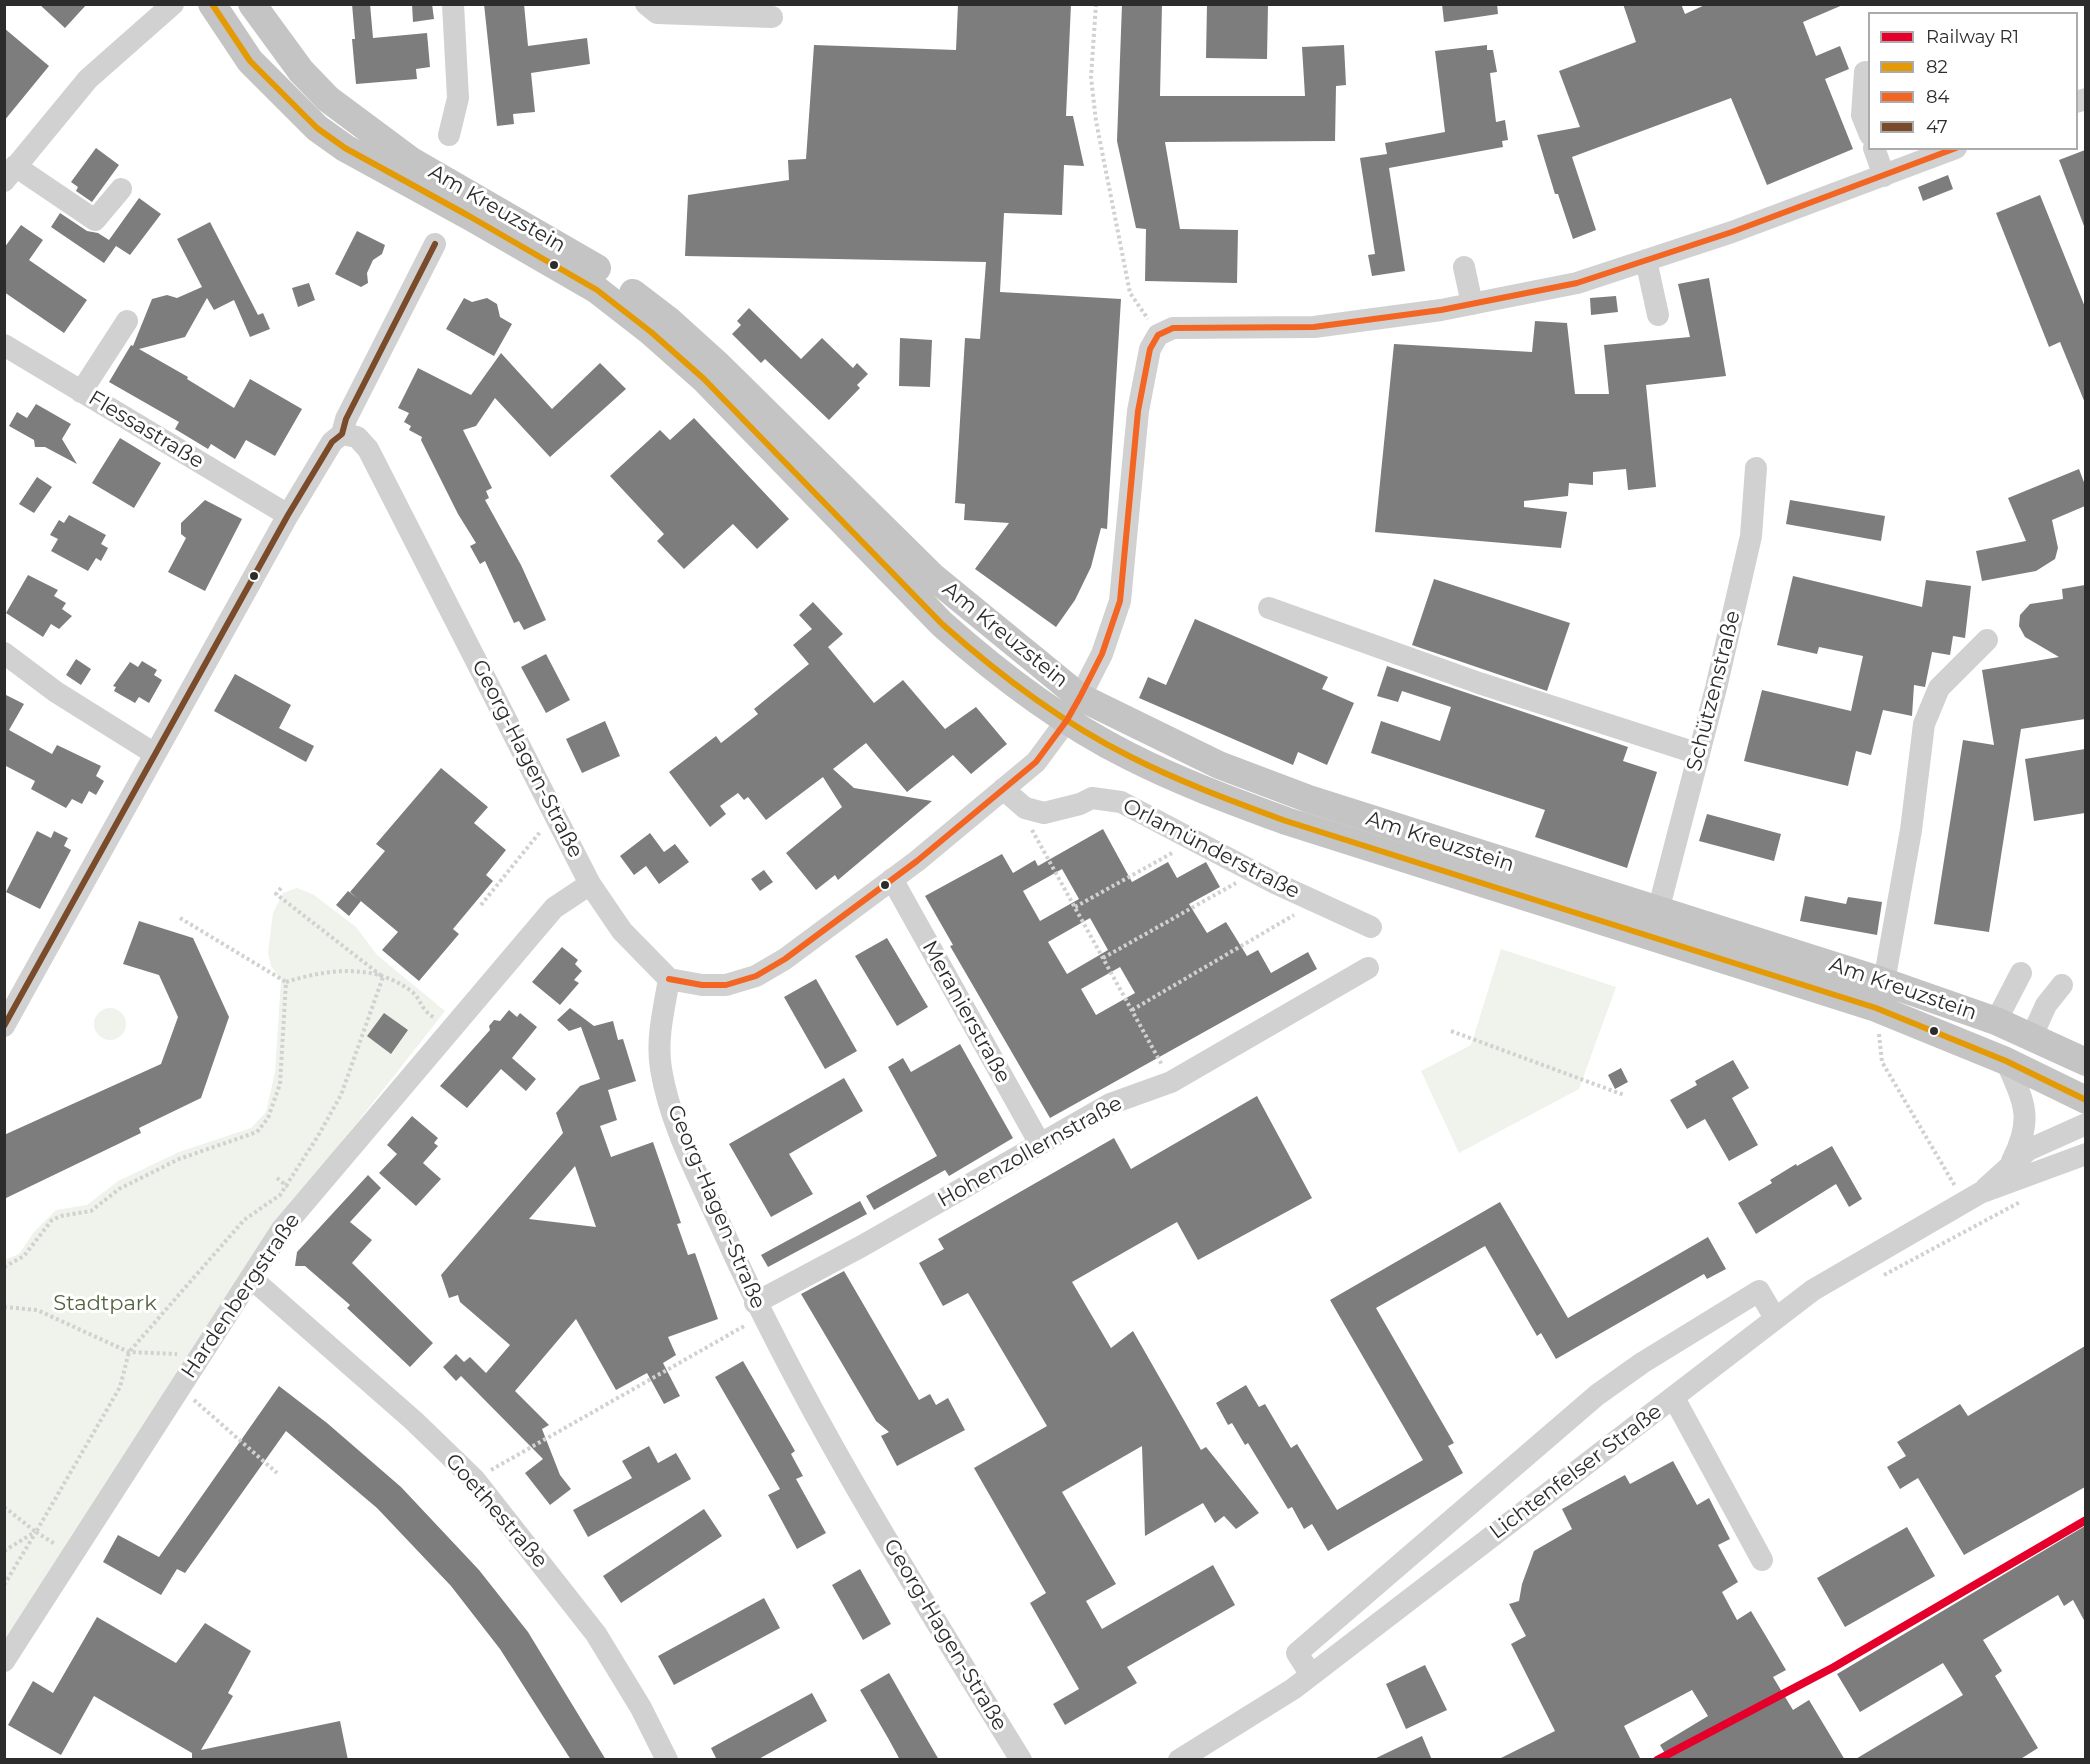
<!DOCTYPE html>
<html>
<head>
<meta charset="utf-8">
<style>
	body { margin:0 }
	#map { position:relative; width:2090px; height:1764px; overflow:hidden; background:#fff; font-family:Montserrat,sans-serif }
	canvas { display:block }
	.frame { position:absolute; inset:0; border:6px solid #2c2c2c; pointer-events:none }
	.legend { position:absolute; left:1868px; top:12px; width:210px; height:138px; box-sizing:border-box; background:#fff; border:2px solid #ababab; margin:0; padding:8px 10px; list-style:none; font-size:18px; color:#2c2c2c }
	.legend li { display:flex; align-items:center; gap:12px; height:30px }
	.legend b { width:30px; border:2px solid #ababab }
</style>
</head>
<body>
<div id="map">
<canvas width="2090" height="1764"></canvas>
<div class="frame"></div>
<ul class="legend">
<li><b style="height:8px;background:#e4002b"></b>Railway R1</li>
<li><b style="height:8px;background:#e39a04"></b>82</li>
<li><b style="height:8px;background:#f26522"></b>84</li>
<li><b style="height:8px;background:#7a4b2a"></b>47</li>
</ul>
</div>
<script>
const c = document.querySelector('canvas').getContext('2d');
c.lineJoin = 'round';
function fillPath(path, color) { c.fillStyle = color; c.fill(path, 'evenodd'); }
function trace(path, color, width, dash) { c.strokeStyle = color; c.lineWidth = width; c.lineCap = dash ? 'butt' : 'round'; c.setLineDash(dash || []); c.stroke(path); }
function drawText(font, color, halo, rows, align = 'center') {
  c.font = font + ' Montserrat,sans-serif'; c.lineWidth = 6; c.setLineDash([]); c.textBaseline = 'middle'; c.strokeStyle = halo; c.fillStyle = color; for (const [text, x, y, turn = 0] of rows) {
    c.save(); c.translate(x, y); c.rotate((+turn || 0) * Math.PI / 180); c.textAlign = isNaN(turn) ? turn : align; if (halo) c.strokeText(text, 0, 0); c.fillText(text, 0, 0); c.restore();
  }
}
fillPath(new Path2D(`
	M297,888L314,895L356,927L377,955L445,1011L275,1227L5,1643V1260L19,1254L34,1232L56,1210L87,1205L118,1181L179,1152L251,1128L266,1112L275,1072L281,980L271,966L268,953L273,913L283,893Z
	M1501,949L1616,987L1579,1089L1459,1153L1421,1071L1471,1045Z
	M94 1024a16 16 0 1 1 32 0a16 16 0 1 1-32 0Z`), '#eff3eb');
fillPath(new Path2D(`
	M39,4H87L65,28Z
	M352,4H370L373,38L427,33L430,67L416,69L417,79L356,84L352,39H355Z
	M412,4H432L434,19L413,22Z
	M484,4H524L528,46L587,38L590,64L531,73L535,112L513,114L514,124L497,126Z
	M958,4H1071L1066,116H1073L1084,166L1064,165L1062,215L1004,213L1000,292L1121,299L1107,529L1101,528L1091,567L1075,600L1056,627L975,569L1009,523L964,520L965,504L955,503L965,338L980,339L986,262L685,256L688,195L789,180L788,160L806,159L814,45L956,50Z
	M1122,4H1162L1160,96H1305L1302,47L1344,45L1346,85L1336,86L1335,141L1165,142L1180,229L1238,230L1237,283L1145,281L1146,229L1136,228L1117,141Z
	M1207,4H1268L1267,59L1206,58Z
	M1442,4H1497L1498,14L1444,22Z
	M1623,4H1681L1685,14L1707,4H1845L1803,22L1816,56L1840,46L1849,69L1825,79L1853,149L1767,185L1731,98L1572,157L1596,230L1573,239L1558,194H1555L1537,135L1580,127L1559,71L1636,42Z
	M4,28L49,66L4,121Z
	M1487,45V50H1493L1497,72L1490,73L1496,122L1505,120L1508,140L1502,141L1503,147L1389,168L1405,271L1372,276L1368,255L1375,254L1360,158L1387,154L1385,143L1445,132L1435,51Z
	M96,148L119,165L92,202L76,191L78,187L71,182Z
	M2085,150V226H2084L2059,160Z
	M1948,175L1953,189L1923,201L1918,187Z
	M2040,195L2085,307V403L2060,342L2049,347L1996,213Z
	M139,198L161,214L130,255L116,246L104,263L51,227L60,213L87,231L98,233L109,240Z
	M210,222L258,315L263,313L270,329L250,337L234,300L214,310L207,298L185,337L139,349L188,377L187,379L234,408L250,379L302,409L275,456L246,440L235,459L211,444L208,449L175,429L179,422L109,382L131,345L133,346L152,299L167,295L177,298L202,287L177,239Z
	M21,225L43,240L29,260L87,300L64,333L4,292V248Z
	M357,231L385,245L382,254L373,260L367,273L368,283L361,287L335,274Z
	M1709,278L1726,376L1646,385L1656,487L1628,490L1626,469L1593,472V485L1569,483L1568,496L1524,501V507L1567,512L1561,548L1375,532L1394,344L1532,352L1535,321L1567,323L1575,394H1609L1604,345L1690,337L1678,284Z
	M309,283L315,300L298,307L292,288Z
	M1616,296L1618,312L1591,315L1590,298Z
	M464,298L472,302L487,298L497,304L500,317L512,324L494,356L446,329Z
	M749,308L801,359L822,338L853,368L857,363L868,374L857,385L860,388L829,420L765,359L761,363L732,334L741,325L737,321Z
	M900,338L932,340L930,387L899,386Z
	M501,353L552,409L600,363L626,389L550,457L495,398L476,426L463,430L492,488L486,491L489,498L485,500L521,565L546,620L524,630L519,621L514,623L485,561L480,564L470,546L476,543L458,514L421,440L422,437L409,430L411,426L404,422L409,413L398,408L418,368L471,395Z
	M36,404L71,424L62,439L77,464L45,447H35L34,440L9,426L17,412L27,418Z
	M694,418L789,519L757,549L733,524L684,569L657,541L664,534L610,476L660,430L670,440Z
	M120,438L161,463L134,508L92,483Z
	M2079,469L2085,485V506L2052,520L2058,548L2055,559L2036,571L1982,581L1976,551L2026,541L2008,498Z
	M37,477L52,487L34,513L19,504Z
	M205,500L242,519L205,591L168,572L186,538L181,534V523Z
	M1790,500L1885,516L1881,541L1786,524Z
	M69,515L106,535L101,544L108,548L101,561L96,558L88,571L51,551L58,539L50,535L59,520L64,523Z
	M28,575L58,590L54,596L66,603L62,609L72,616L59,629L51,624L43,637L6,613Z
	M1793,576L1922,607L1926,580L1971,586L1965,638L1953,636L1950,655L1932,652L1925,687L1914,685L1912,716L1883,710L1871,755L1856,751L1848,786L1744,761L1762,690L1851,711L1863,656L1819,647L1817,654L1777,645Z
	M1434,579L1570,623L1547,691L1412,645Z
	M2085,585V719L2021,729L1989,932L1934,924L1963,740L1994,745L1982,670L2059,657L2025,637L2019,626L2020,615L2030,604L2063,599L2062,589Z
	M813,602L843,634L828,647L874,703L903,680L945,729L976,707L1007,744L971,774L953,755L907,792L866,743L833,769L854,788L932,801L838,880L835,875L816,890L786,853L842,807L823,777L766,820L748,797L744,800L738,793L720,806L726,814L710,827L669,772L716,736L721,743L758,714L754,709L809,664L793,645L812,629L799,615Z
	M1195,619L1328,677L1322,689L1354,703L1327,765L1298,752L1293,765L1139,698L1148,677L1166,685Z
	M546,654L570,700L546,713L521,667Z
	M76,659L91,669L81,685L66,675Z
	M142,661L157,670L154,675L162,680L149,703L139,697L135,703L114,691L116,687L113,686L130,662L138,667Z
	M1387,666L1628,747L1623,761L1657,772L1627,868L1535,837L1545,810L1371,753L1381,721L1440,741L1451,707L1402,691L1398,702L1377,696Z
	M235,674L291,705L279,728L314,746L306,762L214,711Z
	M4,694L24,704L9,730L52,754L57,745L101,766L96,776L104,781L96,795L89,791L82,804L72,799L66,808L31,789L35,781L4,765Z
	M605,721L620,756L582,773L566,739Z
	M2085,749V813L2034,821L2025,759Z
	M441,768L488,807L474,823L506,850L486,875L493,881L453,929L459,934L419,981L382,950L398,932L350,892L385,851L376,844Z
	M1707,814L1781,834L1774,861L1699,841Z
	M1103,829L1132,882L1168,862L1177,878L1206,862L1220,887L1189,904L1207,933L1226,922L1247,956L1258,950L1271,973L1308,952L1317,969L1050,1118L950,946L953,945L925,896L1002,854L1013,873L1035,860L1038,866ZM1062,869L1079,899L1040,921L1023,891ZM1090,918L1108,950L1067,974L1048,942ZM1120,967L1135,993L1096,1015L1081,989Z
	M37,831L51,838L54,831L68,838L64,846L71,850L40,909L6,892Z
	M650,833L664,852L675,844L689,862L659,884L646,866L634,875L620,856Z
	M764,870L773,882L760,891L751,879Z
	M348,891L361,901L349,916L336,905Z
	M1805,896L1846,904L1848,897L1882,902L1877,935L1800,921Z
	M139,921L193,938L229,1017L201,1098L139,1128L141,1133L4,1199V1135L161,1064L178,1017L159,975L123,964Z
	M887,938L928,1007L897,1026L855,956Z
	M562,947L578,960L575,964L582,971L574,980L579,983L560,1005L532,982Z
	M816,979L857,1051L825,1069L784,997Z
	M570,1008L594,1026L613,1021L618,1040L623,1039L636,1081L608,1090L617,1120L600,1126L611,1157L653,1142L681,1223L677,1224L688,1255L695,1253L718,1319L668,1337L676,1355L663,1363L680,1396L664,1404L647,1373L616,1390L576,1319L515,1391L549,1425L542,1429L560,1475L571,1489L550,1505L525,1473L543,1459L461,1376L456,1381L443,1367L456,1354L464,1362L470,1357L486,1373L510,1345L460,1302L458,1295L449,1298L441,1275L563,1133L556,1113L580,1086L600,1079L581,1027L569,1031L557,1020ZM575,1166L596,1227L529,1219Z
	M509,1010L517,1017L520,1013L537,1027L512,1058L536,1079L526,1091L501,1069L467,1108L440,1086L490,1030L489,1026L494,1020L500,1021Z
	M384,1013L408,1030L391,1054L367,1036Z
	M960,1044L1013,1138L949,1176L945,1170L874,1210L866,1196L937,1156L888,1067L903,1058L911,1072Z
	M1733,1060L1749,1088L1732,1098L1758,1145L1729,1161L1705,1119L1687,1129L1670,1100L1697,1085L1695,1081Z
	M1621,1068L1628,1082L1615,1089L1608,1075Z
	M844,1078L863,1111L789,1154L813,1194L771,1217L729,1144Z
	M1257,1096L1312,1198L1198,1260L1177,1222L1072,1282L1111,1348L1133,1331L1201,1450L1206,1447L1259,1513L1236,1529L1224,1516L1215,1523L1203,1503L1145,1536L1142,1446L1062,1492L1116,1584L1086,1601L1102,1629L1213,1565L1235,1605L1127,1667L1137,1683L1065,1725L1053,1704L1079,1689L1030,1603L1046,1593L974,1468L1047,1426L968,1293L943,1306L919,1263L944,1249L938,1239L1114,1138L1131,1169Z
	M412,1116L438,1138L434,1143L438,1146L423,1163L441,1179L416,1206L379,1173L397,1154L387,1145Z
	M1832,1146L1862,1199L1849,1207L1836,1184L1756,1234L1738,1203L1772,1183L1770,1180L1796,1164L1797,1166Z
	M368,1175L381,1188L350,1222L372,1240L352,1263L433,1343L410,1367L347,1308L350,1305L305,1266H295L297,1252Z
	M860,1201L867,1214L768,1267L761,1255Z
	M1500,1202L1568,1318L1708,1237L1726,1269L1707,1279L1704,1274L1556,1359L1541,1333L1537,1336L1485,1246L1376,1308L1454,1443L1448,1446L1463,1473L1328,1551L1312,1524L1304,1529L1292,1507L1288,1509L1248,1443L1245,1445L1232,1423L1228,1425L1216,1403L1246,1385L1259,1407L1265,1404L1291,1448L1297,1444L1337,1510L1423,1460L1330,1300Z
	M844,1271L919,1400L930,1394L936,1405L948,1398L965,1430L897,1466L881,1436L889,1432L876,1421L801,1294Z
	M2085,1346V1487L1964,1555L1918,1478L1900,1489L1887,1467L1906,1456L1897,1442L1960,1404L1968,1416Z
	M743,1361L795,1451L791,1454L803,1476L796,1479L826,1533L797,1549L768,1495L780,1489L715,1377Z
	M279,1386L327,1423L401,1487L479,1570L528,1632L606,1760H571L500,1649L451,1586L377,1508L286,1431L185,1573L177,1569L161,1595L103,1562L118,1535L159,1557Z
	M649,1446L658,1463L676,1453L691,1479L588,1537L573,1510L632,1478L622,1461Z
	M1673,1461L1697,1505L1709,1498L1730,1539L1718,1545L1738,1582L1722,1592L1737,1620L1751,1611L1786,1670L1773,1677L1793,1710L1809,1700L1845,1760H1669L1660,1745L1708,1716L1692,1690L1624,1726L1641,1760H1497L1555,1731L1511,1644L1526,1636L1509,1604L1519,1601L1522,1584L1534,1551L1572,1529L1562,1509L1625,1475L1630,1484Z
	M704,1509L722,1536L621,1603L603,1576Z
	M2085,1526V1622L2073,1600L2064,1606L2058,1595L1983,1640L2002,1671L1995,1676L2038,1748L2019,1760H1854L1963,1695L1943,1663L1860,1712L1837,1674Z
	M1907,1527L1935,1576L1845,1627L1817,1578Z
	M860,1569L891,1624L863,1640L832,1585Z
	M764,1598L780,1628L674,1685L658,1656Z
	M97,1617L176,1663L205,1623L251,1651L228,1693L233,1696L201,1750L340,1721L348,1760H192V1753L94,1696L61,1755L8,1725L33,1681L53,1693Z
	M1425,1665L1447,1710L1406,1729L1386,1684Z
	M889,1673L917,1722L939,1760H900L888,1738L860,1690Z
	M812,1693L827,1721L757,1760H717L711,1748Z
	M1422,1736L1432,1760H1372Z`), '#7d7d7d');
trace(new Path2D(`
	M1096,4L1091,77L1096,121L1130,293L1148,319
	M1032,830L1162,1065
	M481,905L540,832
	M1075,907L1174,852
	M180,918L286,982
	M1103,958L1236,883
	M1132,1010L1294,915
	M1451,1031L1624,1095
	M1879,1034L1882,1062L1955,1186
	M277,1178L288,1187
	M4,1267L24,1256L52,1220L61,1216L91,1211L119,1189L179,1159L257,1132L268,1118L280,1084L286,982C327,969 374,963 411,991C422,999 419,1009 435,1018
	M1884,1275L2020,1202
	M4,1307L37,1310L129,1352L177,1354
	M194,1400L277,1473
	M491,1470L746,1325
	M4,1507L36,1532L120,1387L129,1352L244,1220L280,1195L318,1136L341,1095L383,977L276,894L281,888
	M36,1532L55,1544
	M4,1551L35,1532
	M4,1585L36,1532`), '#d1d1d1', 4, [3, 3]);
trace(new Path2D(`
	M646,4L657,13L772,17
	M1865,72L1862,115L1870,135
	M2076,102L2086,99
	M449,135L458,98L453,4
	M1874,148L1884,176
	M15,166L95,220L121,189
	M4,181L88,79L173,4
	M1646,260L1658,315
	M1464,267L1472,304
	M4,345L288,515
	M81,392L127,321
	M342,434L357,437L368,449L590,884L622,931L669,979
	M1269,608L1479,683L1699,754
	M4,653L56,692L155,754
	M1003,789L1025,808L1044,813L1080,804L1092,798L1121,802L1275,883L1371,927
	M892,879L1040,1144
	M1658,911L1716,688L1751,536L1756,468
	M669,979L702,985H726L756,976L785,959L917,861L1036,762L1067,720L1080,697L1102,654L1120,601L1138,411L1150,349L1158,335L1173,328L1314,327L1441,310L1577,283L1732,232L1956,148
	M669,979C664,1009 656,1039 661,1069C670,1124 698,1176 721,1226C803,1410 915,1588 1021,1760
	M1884,982L1911,830L1924,724L1939,688L1987,640
	M1996,1021L2021,973
	M4,1026L288,515L332,442L342,434L346,419L435,244
	M2032,1036L2046,1005L2062,985
	M2006,1061C2024,1102 2034,1118 2012,1161
	M1986,1188L2028,1150L2086,1124
	M251,1278L414,1421L475,1480L596,1634L641,1708L667,1760
	M755,1303L862,1246L1110,1104L1171,1082L1368,968
	M1674,1398L1762,1560
	M4,1661L282,1229L554,908L590,884
	M1311,1675L1297,1653L1597,1395L1642,1363L1759,1291L1775,1318
	M1179,1760L1293,1689L1813,1290L1980,1193L2086,1154`), '#d1d1d1', 22);
trace(new Path2D(`
	M212,4L250,61L317,128L345,148L469,216L597,290L651,332L704,379L942,624C998,674 1061,722 1129,756C1180,782 1232,801 1286,821L1876,1008L2006,1061L2086,1100
	M252,4L301,71L328,99L410,160L597,268
	M633,293L667,319L719,366L932,576L1080,697L1219,765L1309,799L1873,978L1996,1021L2086,1062`), '#c4c4c4', 28);
trace(new Path2D(`
	M212,4L250,61L317,128L345,148L469,216L597,290L651,332L704,379L942,624C998,674 1061,722 1129,756C1180,782 1232,801 1286,821L1876,1008L2006,1061L2086,1100`), '#e39a04', 6);
trace(new Path2D(`
	M669,979L702,985H726L756,976L785,959L917,861L1036,762L1067,720L1080,697L1102,654L1120,601L1138,411L1150,349L1158,335L1173,328L1314,327L1441,310L1577,283L1732,232L1956,148`), '#f26522', 6);
trace(new Path2D(`
	M4,1026L288,515L332,442L342,434L346,419L435,244`), '#7a4b2a', 6);
trace(new Path2D(`
	M1657,1760L1834,1667L2086,1520`), '#e4002b', 8);
for (const [x, y, r, color] of [
	[554,265,5,"#2c2c2c"],
	[254,576,5,"#2c2c2c"],
	[885,885,5,"#2c2c2c"],
	[1934,1031,5,"#2c2c2c"]
]) { const dot = new Path2D(); dot.arc(x, y, r, 0, 2 * Math.PI); c.fillStyle = color; c.fill(dot); trace(dot, '#fff', 2); }
drawText('21px', '#2c2c2c', '#fff', [
	["Am Kreuzstein",497,209,30],
	["Flessastraße",146,430,31],
	["Am Kreuzstein",1005,635,39],
	["Schützenstraße",1714,691,-76],
	["Georg-Hagen-Straße",527,759,63],
	["Am Kreuzstein",1440,842,18],
	["Orlamünderstraße",1211,849,27],
	["Am Kreuzstein",1903,989,19],
	["Meranierstraße",966,1012,61],
	["Hohenzollernstraße",1030,1152,-29],
	["Georg-Hagen-Straße",716,1207,67],
	["Hardenbergstraße",241,1296,-56],
	["Lichtenfelser Straße",1576,1472,-37],
	["Goethestraße",496,1511,49],
	["Georg-Hagen-Straße",945,1635,59]
]);
drawText('21px', '#50643d', '#fff', [
	["Stadtpark",105,1304]
]);
</script>
</body>
</html>
